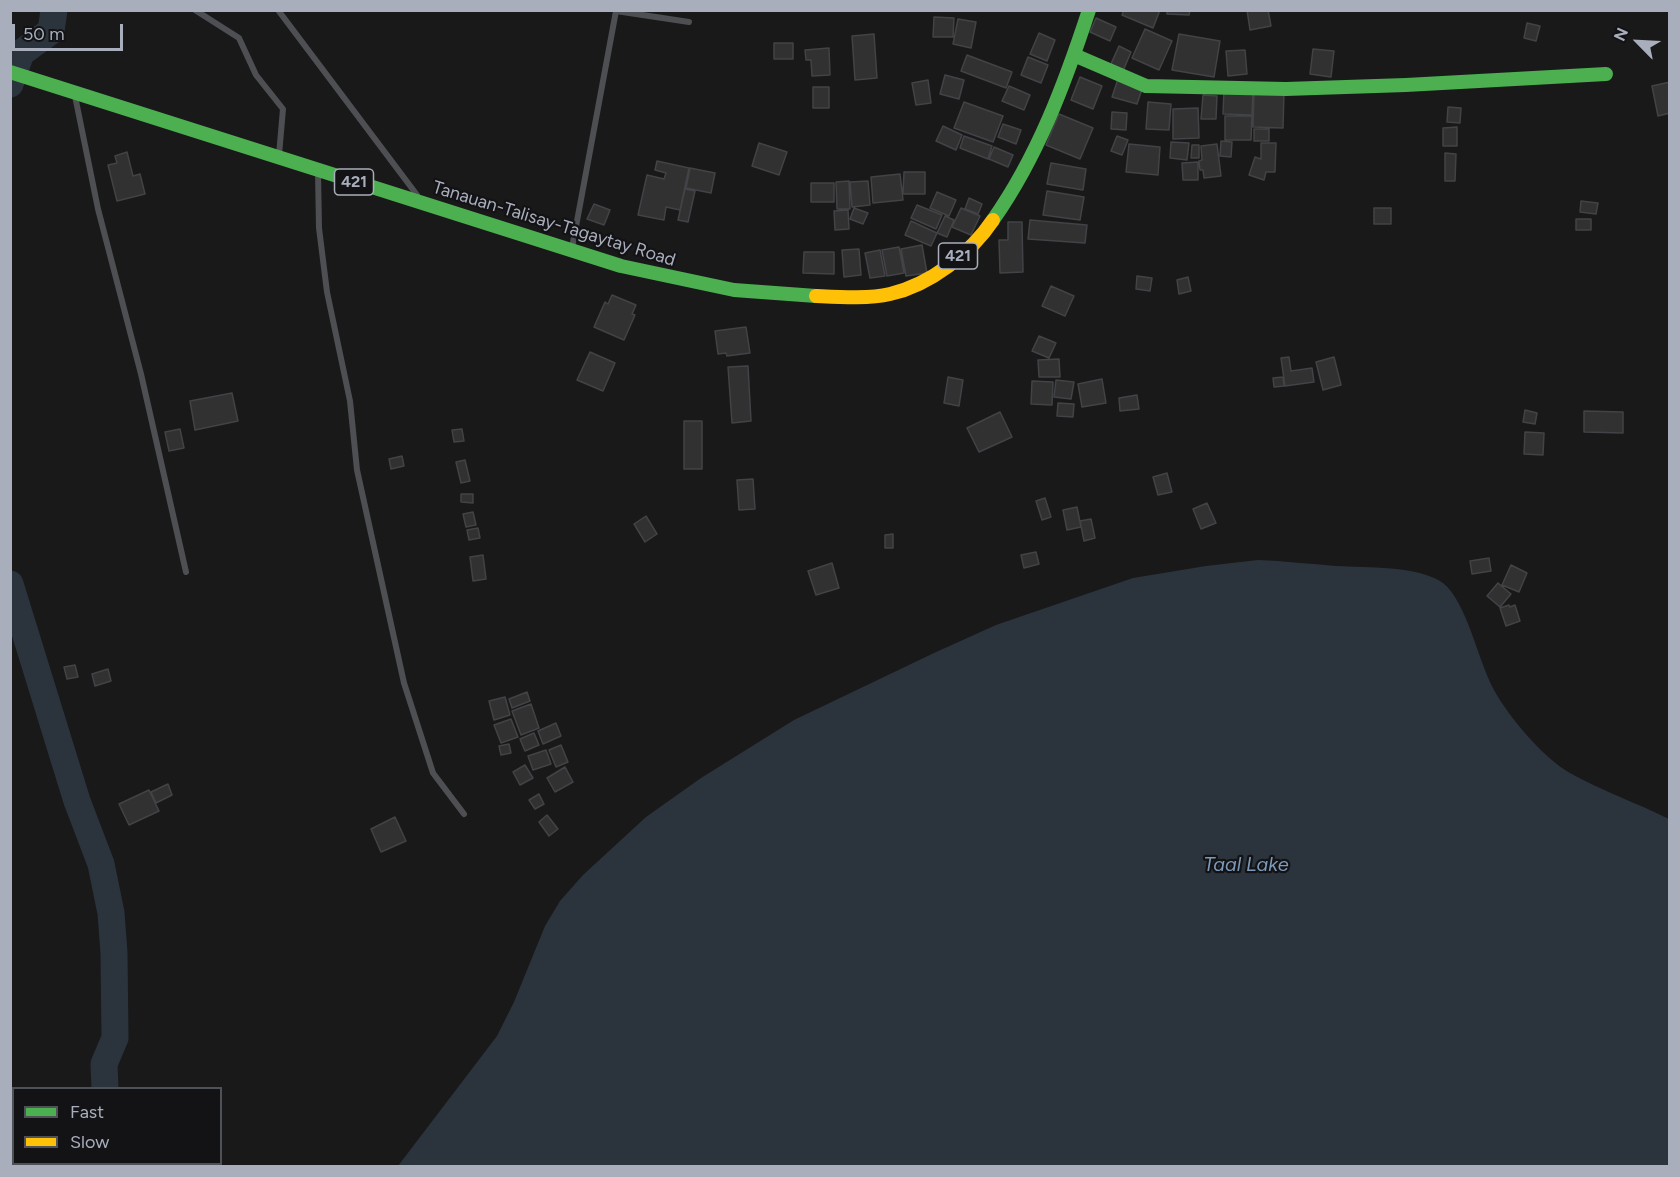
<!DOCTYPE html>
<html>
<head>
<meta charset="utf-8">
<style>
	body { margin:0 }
	#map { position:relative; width:1680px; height:1177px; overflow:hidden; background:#19191a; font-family:Figtree,sans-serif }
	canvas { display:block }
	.frame { position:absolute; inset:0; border:12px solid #a9aebc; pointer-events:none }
	.legend { position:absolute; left:12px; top:1087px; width:210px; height:78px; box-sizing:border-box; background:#131316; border:2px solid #4f5158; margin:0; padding:8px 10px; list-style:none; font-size:18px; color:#a9aebc }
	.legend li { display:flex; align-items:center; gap:12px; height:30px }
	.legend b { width:30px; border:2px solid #4f5158 }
	.north { position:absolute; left:1608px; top:12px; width:60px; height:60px; -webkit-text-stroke:4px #131316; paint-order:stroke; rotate:294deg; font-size:16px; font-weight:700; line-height:24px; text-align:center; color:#a9aebc }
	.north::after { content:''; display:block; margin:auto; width:21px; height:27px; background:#a9aebc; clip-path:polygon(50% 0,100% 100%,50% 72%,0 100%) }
	.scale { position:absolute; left:12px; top:24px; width:111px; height:27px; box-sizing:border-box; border:3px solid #a9aebc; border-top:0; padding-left:8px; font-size:18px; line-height:21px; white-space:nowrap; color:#a9aebc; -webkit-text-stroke:4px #131316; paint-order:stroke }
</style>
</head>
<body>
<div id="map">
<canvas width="1680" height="1177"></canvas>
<div class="frame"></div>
<ul class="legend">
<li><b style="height:8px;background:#4caf50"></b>Fast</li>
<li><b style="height:8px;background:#ffc107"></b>Slow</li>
</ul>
<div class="north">N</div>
<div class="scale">50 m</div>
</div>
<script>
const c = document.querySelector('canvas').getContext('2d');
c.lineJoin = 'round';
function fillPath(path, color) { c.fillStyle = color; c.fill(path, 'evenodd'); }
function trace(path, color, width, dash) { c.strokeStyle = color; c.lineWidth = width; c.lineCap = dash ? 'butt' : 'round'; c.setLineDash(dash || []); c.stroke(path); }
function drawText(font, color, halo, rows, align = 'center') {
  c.font = font + ' Figtree,sans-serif'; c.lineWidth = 4.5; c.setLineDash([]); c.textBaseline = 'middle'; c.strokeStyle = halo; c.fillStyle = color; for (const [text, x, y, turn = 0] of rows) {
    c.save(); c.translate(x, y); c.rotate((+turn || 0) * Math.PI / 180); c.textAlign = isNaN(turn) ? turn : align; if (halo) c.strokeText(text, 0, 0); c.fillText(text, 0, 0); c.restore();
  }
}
fillPath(new Path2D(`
	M1258,560C1284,561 1310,564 1336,566C1365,568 1418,565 1443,583C1467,602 1478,661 1494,690C1508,716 1544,759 1570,773C1602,791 1637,803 1669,819V1166H398L497,1036L514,1002L545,926L560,901L583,875L646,817L701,778L794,720L934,653L996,625L1133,578L1206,566Z`), '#2b343d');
trace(new Path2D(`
	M10,84L21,53L51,31L54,10
	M10,584L77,801L101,864L111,913L114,953L115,1038L104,1064L105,1088
	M132,1164L133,1166`), '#2b343d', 27);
const building = new Path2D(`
	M1124,10H1160L1153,28L1122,15Z
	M1167,10H1190L1189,15L1167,14Z
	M1247,10H1268L1271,26L1250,30Z
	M934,17L954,18L953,37H933Z
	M1096,18L1116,27L1110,41L1090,32Z
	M958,19L976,22L971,48L953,44Z
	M1527,23L1540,26L1536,41L1524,38Z
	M1145,29L1172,41L1159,70L1132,58Z
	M1039,33L1055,40L1047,61L1030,54Z
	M874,34L877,78L855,80L852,36Z
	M1179,34L1220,41L1214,77L1172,70Z
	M774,43H793V59H774Z
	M1119,46L1131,52L1123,71L1110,66Z
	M829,48L830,75L812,76L811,60H806L805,50Z
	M1313,49L1334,51L1331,77L1310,74Z
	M1245,50L1247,74L1228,76L1226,51Z
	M967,55L1012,72L1006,88L961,71Z
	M1028,57L1048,65L1041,83L1021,75Z
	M945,75L964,80L959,99L940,94Z
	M1080,77L1102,86L1093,109L1071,100Z
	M1118,79L1143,86L1137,104L1112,97Z
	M928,80L931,103L916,105L912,83Z
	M1670,82V113L1658,116L1652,86Z
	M1009,86L1030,95L1024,110L1002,101Z
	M813,87H829V108H813Z
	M1224,89H1253L1252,115L1223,114Z
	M1254,90L1284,91L1283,128L1253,127Z
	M1203,95L1217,96L1216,119H1201Z
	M964,102L1003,116L993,142L954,128Z
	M1148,102L1171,104L1169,130L1146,129Z
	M1448,107L1461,108L1460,123L1447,122Z
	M1198,108L1199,138L1173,139V109Z
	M1112,112L1127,113L1126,130L1111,129Z
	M1059,114L1093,128L1080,159L1046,145Z
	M1225,116H1252L1251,140H1225Z
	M1003,124L1021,130L1016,144L998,137Z
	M943,126L962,135L956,150L936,141Z
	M1457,127V146H1443V128Z
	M1254,129H1269V141H1254Z
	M964,136L992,146L988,159L960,148Z
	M1117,136L1128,140L1122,155L1111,151Z
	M1221,141L1232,142L1231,157L1220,156Z
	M1171,142L1189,143L1187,160L1170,158Z
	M759,143L787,152L779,175L752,166Z
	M1261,143H1276L1275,172H1266L1264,180L1249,175L1255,157L1261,159Z
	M1129,144L1160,147L1158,175L1126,172Z
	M1217,144L1221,176L1204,178L1203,170H1200L1199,161L1202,160L1201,146Z
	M1192,145H1199V158H1191Z
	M994,147L1013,155L1008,167L989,159Z
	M127,152L133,176L140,174L145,194L117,201L108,165L117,163L115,156Z
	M1445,153L1456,154L1455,181H1445Z
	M657,161L689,168L680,210L666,207L664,220L638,215L647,175L664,179L666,173L655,170Z
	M1198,162V180H1183L1182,163Z
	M1051,163L1086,169L1083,190L1047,184Z
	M690,168L715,173L711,193L686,188Z
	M904,172H925V194H903Z
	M900,174L903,200L873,203L871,177Z
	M849,181L850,209H837L836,182Z
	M868,181L870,205L852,207L850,182Z
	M811,183H834V202H811Z
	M685,189L695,191L688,222L678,220Z
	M1047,191L1084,197L1080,220L1043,215Z
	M937,192L956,200L949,216L930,208Z
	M969,198L982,204L978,214L965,209Z
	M1581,201L1598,203L1596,214L1580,212Z
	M594,204L610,210L604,225L587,219Z
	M917,205L942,215L936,229L911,218Z
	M854,208L868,213L863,224L850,219Z
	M961,208L980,216L971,235L952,227Z
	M1374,208H1391V224H1374Z
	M848,210L849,229L835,230L834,211Z
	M945,216L954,220L947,237L937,233Z
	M1576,219H1591V230H1576Z
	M1030,220L1087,225L1085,243L1028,239Z
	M911,221L937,233L931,246L905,235Z
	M1008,222H1022L1023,272L1000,273L999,240H1008Z
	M922,245L927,273L906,276L901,249Z
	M899,247L904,273L887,276L882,250Z
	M859,249L861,275L844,277L842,250Z
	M880,250L885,276L870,278L865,253Z
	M804,252H834V274L803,273Z
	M1137,276L1152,278L1150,291L1136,289Z
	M1188,277L1191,291L1179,294L1177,280Z
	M1051,286L1074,296L1065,316L1042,306Z
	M612,295L636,305L632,314L635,315L624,340L594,327L605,302L608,304Z
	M746,327L750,353L727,356L726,353L718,354L715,331Z
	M1039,336L1056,343L1049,358L1032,351Z
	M590,352L615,363L603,391L577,380Z
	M1289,357L1291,371L1312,368L1314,382L1285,386L1281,358Z
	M1334,357L1341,385L1323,390L1316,362Z
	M1059,359L1060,377H1039L1038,360Z
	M748,366L751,421L732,423L728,367Z
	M948,377L963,380L959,406L944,403Z
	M1283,377L1284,386L1274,387L1273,378Z
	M1102,379L1106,403L1082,407L1078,384Z
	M1056,380L1074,382L1071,399L1054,397Z
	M1032,381L1053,382L1052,405L1031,404Z
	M232,393L238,421L195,430L190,401Z
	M1137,395L1139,409L1120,411L1119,398Z
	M1058,403L1074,404L1073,417L1057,416Z
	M1525,410L1537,413L1535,424L1523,422Z
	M1584,411L1623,412V433L1584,432Z
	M1000,412L1012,437L979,452L967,428Z
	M684,421H702V469H684Z
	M180,429L184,448L169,451L165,432Z
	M462,429L464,441L454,442L452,430Z
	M1525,432L1544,433L1543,455L1524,454Z
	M402,456L404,466L391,469L389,459Z
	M465,460L470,481L461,483L456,462Z
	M1167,473L1172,492L1158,495L1153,477Z
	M753,479L755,509L739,510L737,480Z
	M461,494H473V503L461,502Z
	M1045,498L1051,517L1042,520L1036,501Z
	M1207,503L1216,523L1201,529L1193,509Z
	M1077,507L1081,527L1067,530L1063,510Z
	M473,512L476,525L466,527L463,514Z
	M646,516L657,534L645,542L634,524Z
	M1091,519L1095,538L1084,541L1080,521Z
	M478,528L480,538L469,540L467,530Z
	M893,534V548H885V535Z
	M1036,552L1039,564L1024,568L1021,555Z
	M483,555L486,579L473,581L470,557Z
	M1489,558L1491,571L1472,574L1470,561Z
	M832,563L839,588L816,595L808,571Z
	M1511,565L1527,573L1519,592L1502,585Z
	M1498,583L1511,594L1500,607L1487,596Z
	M1509,605L1510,607L1515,605L1520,621L1506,626L1500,608Z
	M75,665L78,677L67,679L64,667Z
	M108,669L111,681L95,686L92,674Z
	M527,692L530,701L512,708L509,699Z
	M505,697L510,715L494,720L489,701Z
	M531,704L539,728L521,735L512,711Z
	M511,719L518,737L501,743L494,725Z
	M556,723L561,736L543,744L538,731Z
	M534,733L539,745L525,751L520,739Z
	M509,744L511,753L501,755L499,746Z
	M561,745L568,762L556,767L549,750Z
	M546,750L551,764L533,770L528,756Z
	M525,765L533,778L520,785L513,772Z
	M565,767L573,782L555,792L547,778Z
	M168,784L172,795L156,803L151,792Z
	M149,790L159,811L129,825L119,804Z
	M539,794L544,804L535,809L529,800Z
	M547,815L558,829L549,836L539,822Z
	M395,817L406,841L381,852L371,829Z`);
fillPath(building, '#313132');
trace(building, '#424346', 1.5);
trace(new Path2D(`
	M195,10L239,38L256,75L283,109L279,155
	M278,10L417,195
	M75,96L98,209L141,374L186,572
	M318,172L319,228L327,292L350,401L357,470L404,683L433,773L464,814
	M572,248L616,11L689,22`), '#4d4f53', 6);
trace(new Path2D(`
	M1074,55L1146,86L1286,89L1406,85L1606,74
	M10,72L621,266L734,290L816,296
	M993,220C1038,156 1065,83 1089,10`), '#4caf50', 14);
trace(new Path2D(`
	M816,296C838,297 869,299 890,294C930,285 971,253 993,220`), '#ffc107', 14);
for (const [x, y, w] of [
	[354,182,39],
	[958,256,39]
]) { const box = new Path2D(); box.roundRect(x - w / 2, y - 13, w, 26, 4.5); c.fillStyle = '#131316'; c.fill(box); trace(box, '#a9aebc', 1.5); }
drawText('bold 16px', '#a9aebc', null, [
	["421",354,182],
	["421",958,256]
]);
drawText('18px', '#a9aebc', '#131316', [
	["Tanauan-Talisay-Tagaytay Road",554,224,17]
]);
drawText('italic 20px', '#7d9aba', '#131316', [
	["Taal Lake",1246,865]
]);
</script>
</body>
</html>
